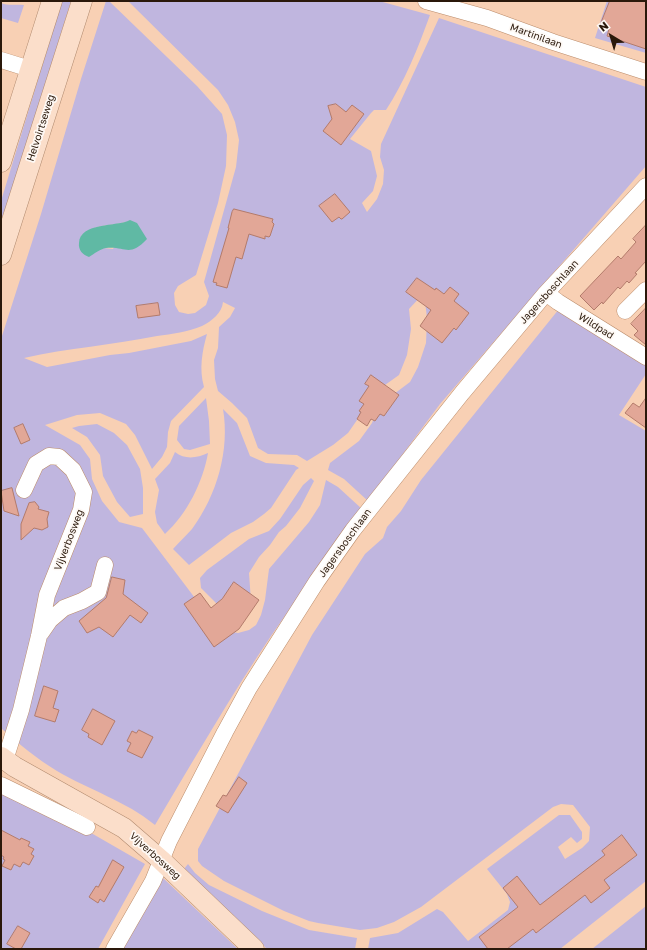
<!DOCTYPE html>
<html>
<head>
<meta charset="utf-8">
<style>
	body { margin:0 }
	#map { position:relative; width:647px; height:950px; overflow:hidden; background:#f8d0b4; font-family:"Golos Text",sans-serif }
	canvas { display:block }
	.frame { position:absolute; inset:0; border:2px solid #2a180a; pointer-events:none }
	.north { position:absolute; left:591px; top:16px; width:40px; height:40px; -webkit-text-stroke:3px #fef9f5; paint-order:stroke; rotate:322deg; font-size:11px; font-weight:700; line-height:16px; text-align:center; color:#2a180a }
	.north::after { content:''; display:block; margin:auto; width:14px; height:18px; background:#2a180a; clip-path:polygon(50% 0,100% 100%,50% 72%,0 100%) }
</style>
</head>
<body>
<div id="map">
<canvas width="647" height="950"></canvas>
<div class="frame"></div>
<div class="north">N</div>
</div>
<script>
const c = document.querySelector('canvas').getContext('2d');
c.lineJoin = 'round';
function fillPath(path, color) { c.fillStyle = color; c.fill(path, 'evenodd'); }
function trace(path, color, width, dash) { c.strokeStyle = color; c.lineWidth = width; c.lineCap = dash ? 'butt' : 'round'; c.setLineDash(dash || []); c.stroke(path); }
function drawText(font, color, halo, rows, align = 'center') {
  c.font = font + ' "Golos Text",sans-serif'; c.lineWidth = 3.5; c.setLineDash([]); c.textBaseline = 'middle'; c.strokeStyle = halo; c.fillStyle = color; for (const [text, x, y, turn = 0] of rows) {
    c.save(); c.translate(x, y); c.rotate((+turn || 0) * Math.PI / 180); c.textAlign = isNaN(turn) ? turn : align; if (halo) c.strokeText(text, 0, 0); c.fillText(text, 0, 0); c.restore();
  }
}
fillPath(new Path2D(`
	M62,1H71L1,227V201Z
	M106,1H109L197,86L222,114L227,135L226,166L218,203L196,275L178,286L174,293L175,305L179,312L188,314L195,313L206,305L209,296L204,282L236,167L239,140L235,122L228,105L218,90L128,1H379L430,15C418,48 405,81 386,110H374L371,113L350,139L371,151L377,176L373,191L362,203L367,212L377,199L383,184L384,170L380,157L381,144L439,18L646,87V166L440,404L368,501L344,479L328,470L330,463L359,441L372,423L375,416L386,400L410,382L418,367L426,343L427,318L424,293L409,309L411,329L407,355L399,375L378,390L348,433L333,445L307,461L297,455L268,454L258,448L247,418L232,403L218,391L215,379L214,360L218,348L219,327L230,317L235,308L223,302C222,313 212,321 202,326C188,332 172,334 157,336C113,345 68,348 24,358L47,367L110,355L129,353L191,341L207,334C202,352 199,369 204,387L171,421L168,432L167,447L162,457L152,469L135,435L126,424L100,413L77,415L45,425L80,445L90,459L92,479L102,501L119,522L142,528L204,610L227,631L238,633L249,630L256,625L261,615L265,600L269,569L309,522L320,505L326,480L338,487L362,509C331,551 300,593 271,636C230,697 193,761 155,825C126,801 89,790 57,771C37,759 19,744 1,728V339L41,214L81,79ZM126,222L113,249L104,248L81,236C97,223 107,227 126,222Z
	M607,1H646V53L595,38Z
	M1,3C8,6 16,4 24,5L18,23L1,18Z
	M559,309L646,366V374L619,415L646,431V881L560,949H368L370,938L398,933L437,909L443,912L468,941L508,910L510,902L507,894L487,869L559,815H570L582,832V839L577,843L571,837L558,847L565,859L582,848L589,841L590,827L573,805L561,804L553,807L421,907L394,922L377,928L360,930L318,923L309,921L284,911L224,881L202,866L198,861V849L312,635L365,554L383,538L387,527L401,511L421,480Z
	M206,398L209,421L210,444L190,450L184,449L177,440L179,426Z
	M223,409L237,423L250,456L266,463L294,465L299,468L296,470L271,508L264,514L253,522L231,533L189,565L173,549C179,542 186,536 192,529C217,495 230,450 223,409Z
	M97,424L114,433L127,445L140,469L143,488V514L130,517L117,502L103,476L100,455L87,437L72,428L79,426Z
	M175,452C185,460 197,458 208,453C203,482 187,514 165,534L157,523L155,512L159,490L155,479L170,463Z
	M311,478L314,481L300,508L286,526L279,532L270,545L259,557L249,573L251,601L222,609L201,588L200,578L207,570L249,539L269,531L280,519L303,485Z
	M1,791L79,826L145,864L98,949H1Z
	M188,864L195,873L209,885L262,911L309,930L357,938L355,949H267L184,869Z
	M163,878L238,949H121Z
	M646,906V949H592Z`), '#c0b6df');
fillPath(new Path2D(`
	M130,220L137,223L147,239C129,258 126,246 106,248C100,249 94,254 89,257C83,255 78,250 79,243C80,222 117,227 130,220Z`), '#60b9a4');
const building = new Path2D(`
	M610,1H646V49L607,36L609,29L600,26Z
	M336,104L346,112L352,105L364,114L341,145L323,131L332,119L328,106Z
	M335,194L350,212L342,219H341L339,217L332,222L319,206Z
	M234,209L273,219L272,222L274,224L270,236L269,237L265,236V239L249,234L242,259L236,257L227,288L216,285L217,283L213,282L229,228H228L232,212Z
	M646,225V261L635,273L637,274L629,283L627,281L620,289L618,287L603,304L602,302L594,310L580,296L618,256L621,259L636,242L633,239Z
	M417,278L435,290L436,288L444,294L450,287L459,294L454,301L469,313L456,330L454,328L442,343L420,326L431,310L406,292Z
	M158,303L160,315L138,318L136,306Z
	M646,308V345L634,335L638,331L631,324Z
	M371,375L399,395L384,416L380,414L375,421L371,419L367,426L357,419L361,412L359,411L364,404L359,401L369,386L365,384Z
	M646,398V428L625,413L633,403L639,407Z
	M23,424L30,440L21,444L14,428Z
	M12,488L19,516L4,511L1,491Z
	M35,502L39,507L38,509L49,512L47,519L48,527L42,530L34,528L21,540V524L29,503Z
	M112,577L125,580L123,594L148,613L141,623L130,615L113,637L99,627L87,633L79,621L106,598Z
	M234,582L259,600L239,629L214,647L184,604L200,593L211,608L222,599Z
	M44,686L58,691L53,708L59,710L55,722L35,716Z
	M93,709L115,721L102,745L88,737L89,734L82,730Z
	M139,730L153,737L142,758L127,751L131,743L127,741L132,731L136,733Z
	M239,777L247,783L228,813L216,806L223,795L226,796Z
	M1,830L20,840L21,838L30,842L28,846L34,849L31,854L34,856L29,865L23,862L20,867L14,864L11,870L2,866L5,860L3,859L4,857L1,855Z
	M622,835L637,855L604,880L610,888L591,903L585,895L536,933L533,929L507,949H488L479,937L518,907L503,888L517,876L540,905L605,855L602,851Z
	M113,860L124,867L104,902L100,899L98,903L89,897L96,886L98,887Z
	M18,926L30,933L21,949H16L7,944Z`);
fillPath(building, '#e2a797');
trace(building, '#b37b6b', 1);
const minor = new Path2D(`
	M426,1L487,18L553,42L646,72
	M1,60L30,69
	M546,293L558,302L646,357
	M625,311L646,290
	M41,633L50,620L64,608L82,601L98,592L105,565
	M5,760L21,710L39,636L47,595L81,510L84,492L73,470L59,457L49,456L36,464L24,490
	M1,785L87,827
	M114,949L153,881L169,841L225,732L249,688L317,581L353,530L462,393L546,293L646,186`);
const major = new Path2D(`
	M1,162L52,1
	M1,255L82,1
	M1,757L15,767L124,828L161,860L254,949`);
trace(minor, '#bb8c6b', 17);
trace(major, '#b18a6f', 21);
trace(minor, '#fff', 16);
trace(major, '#fbdeca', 20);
drawText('10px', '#2a180a', '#fef9f5', [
	["Martinilaan",536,36,20],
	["Helvoirtseweg",41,128,-72],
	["Jagersboschlaan",549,292,-48],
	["Wildpad",596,326,32],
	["Vijverbosweg",69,540,-69],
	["Jagersboschlaan",345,543,-54],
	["Vijverbosweg",155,856,42]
]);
</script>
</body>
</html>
